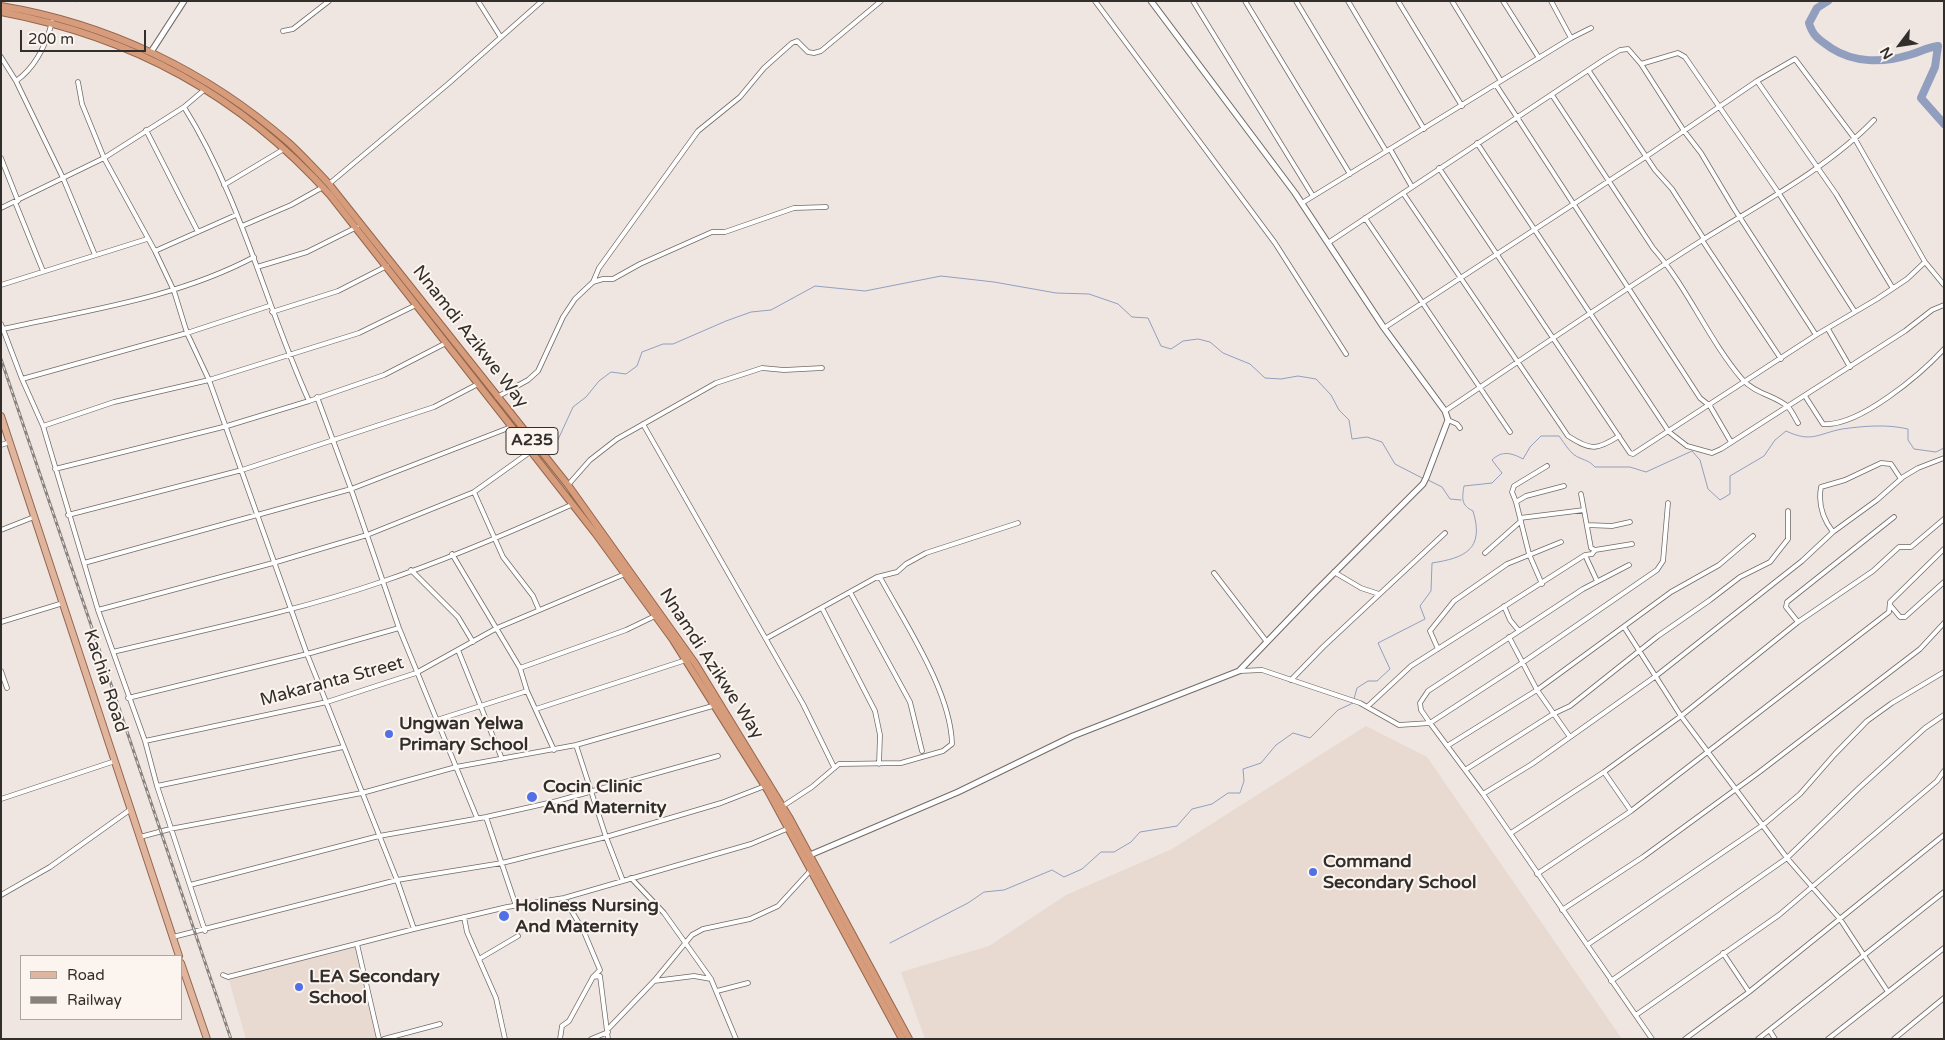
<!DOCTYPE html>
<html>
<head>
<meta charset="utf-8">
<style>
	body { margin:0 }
	#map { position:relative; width:1945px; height:1040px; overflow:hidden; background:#efe6e2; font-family:"Varela Round",sans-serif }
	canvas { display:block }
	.frame { position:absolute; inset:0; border:2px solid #312e2c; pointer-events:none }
	.legend { position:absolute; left:20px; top:955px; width:162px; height:65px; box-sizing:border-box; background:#fcf4ef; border:1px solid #aba5a1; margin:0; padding:6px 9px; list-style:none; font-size:15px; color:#312e2c }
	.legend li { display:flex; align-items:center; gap:10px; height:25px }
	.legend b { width:25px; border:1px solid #aba5a1 }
	.north { position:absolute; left:1875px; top:20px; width:50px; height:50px; -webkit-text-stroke:4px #fcf4ef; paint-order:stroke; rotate:239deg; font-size:14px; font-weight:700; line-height:20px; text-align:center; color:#312e2c }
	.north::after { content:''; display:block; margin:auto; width:18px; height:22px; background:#312e2c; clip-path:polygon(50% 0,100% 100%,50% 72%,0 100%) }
	.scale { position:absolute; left:20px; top:30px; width:126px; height:22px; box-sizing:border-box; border:2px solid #312e2c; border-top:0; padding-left:6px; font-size:15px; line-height:18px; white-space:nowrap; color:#312e2c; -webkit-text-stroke:4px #fcf4ef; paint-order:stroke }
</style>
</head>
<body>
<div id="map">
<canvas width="1945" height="1040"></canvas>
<div class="frame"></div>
<ul class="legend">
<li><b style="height:6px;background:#e0b59d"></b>Road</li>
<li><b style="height:6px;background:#88827f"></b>Railway</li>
</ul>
<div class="north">N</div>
<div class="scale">200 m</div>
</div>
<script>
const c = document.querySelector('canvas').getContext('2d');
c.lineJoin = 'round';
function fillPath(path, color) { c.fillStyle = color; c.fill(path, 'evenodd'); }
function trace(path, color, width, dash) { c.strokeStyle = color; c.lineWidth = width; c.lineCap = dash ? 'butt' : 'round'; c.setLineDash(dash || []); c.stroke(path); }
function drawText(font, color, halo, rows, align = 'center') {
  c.font = font + ' "Varela Round",sans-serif'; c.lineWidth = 4; c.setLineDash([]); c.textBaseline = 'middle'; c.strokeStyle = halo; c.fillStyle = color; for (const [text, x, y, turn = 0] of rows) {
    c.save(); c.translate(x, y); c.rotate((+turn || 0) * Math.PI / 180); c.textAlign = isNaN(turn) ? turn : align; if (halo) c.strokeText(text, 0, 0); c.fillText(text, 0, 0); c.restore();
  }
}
fillPath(new Path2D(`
	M1366,726L1427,757L1622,1039H925L901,972L989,946L1066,895L1172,849Z
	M357,944L378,1039H246L228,977Z`), '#e8d9d1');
trace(new Path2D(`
	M77,2L78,1
	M556,444L573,407L586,397L599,381L611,372L626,374L637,366L642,352L663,344H673L726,321L751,312L771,310L815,286L865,291L941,276L994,282L1056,293L1089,294L1118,304L1132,317L1148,318L1161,346L1171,349L1183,341L1198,339L1210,342L1223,353L1250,364L1265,378L1281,379L1298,376L1316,379L1331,395L1339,410L1349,420L1352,439L1367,437L1382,442L1395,464L1424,479
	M1428,480L1442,487L1450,499L1461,500
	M1354,699L1357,688L1368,681H1377L1390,669L1378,643L1425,619L1420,606L1431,591L1432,563C1464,558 1485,550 1473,511C1461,505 1462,499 1464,486L1492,483L1502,473L1492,460C1502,450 1512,453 1523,459L1530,447L1541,436H1559C1565,444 1571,455 1580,458C1587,461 1589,461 1595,467H1630L1646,472L1692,451L1700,460L1708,489L1720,500L1730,494V476L1764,456L1775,440L1786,431C1812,443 1817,434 1842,429C1864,426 1887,424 1908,429V440L1914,449L1936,452L1944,448
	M890,943L968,903L984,892L1004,890L1052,870L1064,877L1082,869L1101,852H1114L1131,842L1140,832L1177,826L1192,809L1212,804L1228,793H1240L1244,781L1243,769L1261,763L1276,745L1293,733L1310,738L1338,710L1353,703`), '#929ebe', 1);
trace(new Path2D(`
	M1828,1L1817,8L1809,23C1813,37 1820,40 1831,48C1854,63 1883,63 1909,55C1920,52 1925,48 1938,46L1935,67L1921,98L1944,124`), '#929ebe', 8);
const minor = new Path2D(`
	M478,1L500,36
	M1095,1L1275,243L1346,354
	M1193,1L1313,196
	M1245,1L1350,174
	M1296,1L1386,151
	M1348,1L1424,129
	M1398,1L1462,106
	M1452,1L1501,81
	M1503,1L1539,58
	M1551,1L1571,38
	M283,31L293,29L329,1
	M1,57L16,81L63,178L95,255
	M1641,64L1678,53L1685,57L1778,192L1855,312
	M1589,71L1655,170L1672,189L1704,239
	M16,81C36,67 46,45 52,22
	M1757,81L1836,194L1892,287
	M78,82L82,104L104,158L155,251L174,291L187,333L209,380L307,654L397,880L414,929
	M1496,85L1700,398L1710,406L1731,442
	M1552,95L1653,248C1688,288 1708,339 1742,379C1755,394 1777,396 1788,407C1792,411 1795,418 1798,423
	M184,107C241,198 265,304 309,401
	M146,130L198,232
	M1477,143L1669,432L1687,446L1712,453L1721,449L1905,331L1932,310L1944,305
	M1390,149L1412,187
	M1,158L18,201
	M1439,168L1630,453L1633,454L1816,335L1877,299L1907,279L1925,262
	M329,184L448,84L542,1
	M224,185L284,149
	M1403,193L1568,436C1590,450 1596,451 1619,436
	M15,202L43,271
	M1302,203L1571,38L1591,28
	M1,208L104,158L184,107L204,90
	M1365,218L1510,432
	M242,226L291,205L323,187
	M1702,240L1781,359
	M1328,243L1605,59L1620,50L1628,49L1641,64L1684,131L1701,153L1735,210L1816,335
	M155,251L236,215
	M257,267L307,252L357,227
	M593,282L603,279H613L640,264L712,232H725L794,208L826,207
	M1,285L147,239
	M272,312L338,291L387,266
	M1,324L22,379L43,426L98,610L145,741L157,786L205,931
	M1384,328L1647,156L1757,81L1795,59L1855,139L1925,262L1944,285
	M3,329C88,310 177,298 254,257
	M1828,329L1850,367
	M22,379L187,333L269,306
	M1805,396L1823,424C1859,427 1921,374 1944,349
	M317,397L351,489L399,628L477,818
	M497,397L528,380L538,371L563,317L575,299L593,282L599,268L698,131L740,97L764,68L792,43L797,41L808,52L814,53L821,51L881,1
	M1445,411C1531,353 1617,294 1704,239C1760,204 1829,167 1874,120
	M1448,420L1457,424L1460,428
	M643,424L803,704L834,767
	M43,426L114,402L209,380L359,333L416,305
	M1,445L10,442
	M55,469L227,426L309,401L384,375L446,343
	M568,485L590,460L617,439L716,383L762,368L784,370L822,368
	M474,492L503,557L533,596L539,610
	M1516,502L1512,492L1514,486L1547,466
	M68,515L242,470L434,407L478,384
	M1520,518L1584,510
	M1587,525L1612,526L1630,522
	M1,530L34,517
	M1833,532C1823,519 1818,503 1821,487L1845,480L1881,463L1891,464L1901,479
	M1595,550L1632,544
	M1485,553L1521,521
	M452,554L520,668L527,691L554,750
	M1585,555L1597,581
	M84,563L351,489L511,427
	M1629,565L1583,589L1428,691L1420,703L1421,710L1430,723L1483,794L1652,1039
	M411,570L458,617L473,642
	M1334,572L1361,588L1379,594
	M1214,573L1267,642
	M1542,584L1529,554L1516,502L1526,496L1564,486
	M850,592L910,702L922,751
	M1890,605L1900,617H1905L1944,582
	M1504,606L1510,620L1519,631
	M822,608L875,711L880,735L879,764
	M98,610L273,563L367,535L474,492L530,452
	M1,622L63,603
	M1798,622L1786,607L1787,602L1894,517
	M1624,627L1681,716L1787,858L1840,919L1888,992
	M1509,637L1537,690L1570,737
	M767,638L877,577L897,572L906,564L926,553L1018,523
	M1438,649L1430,631L1454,601L1507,564L1561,542
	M458,650L502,759
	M113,652C203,630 294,612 381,582C446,560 509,533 571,505
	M520,668L626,630L655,616
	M1,671L7,688
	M1240,671L1262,670L1348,699L1360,703L1399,725L1430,723L1522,663L1657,570L1663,561L1668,503
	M1291,680L1323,647L1445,533
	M128,698L307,654L399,628
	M1367,707L1411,666L1585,555L1592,554L1595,550L1591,548L1581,494
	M536,709L686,660
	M437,720L527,691
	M145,741L327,702L416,673L497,628L625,574
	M576,745L606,837L623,881
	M1447,746L1537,690L1671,592L1719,565L1753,536
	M1465,770L1553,714L1570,706L1658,636L1710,600L1740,577L1770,562L1788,539V511
	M1604,772L1631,811
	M157,786L343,747
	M1483,794L1532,764L1656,676L1802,561L1833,532L1877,500L1903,477L1918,468L1944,458
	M1,799L115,761
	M783,806L812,787L839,764L901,763L943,751L952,744C951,692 906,625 881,579L877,577
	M486,817L516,906
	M1511,833L1604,772L1681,716L1798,622L1873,571L1899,547H1911L1944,519
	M140,837L170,829L362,793L456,767L576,745L716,705
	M1537,874L1631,811L1889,612L1890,602L1944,549
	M631,878L664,913L711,979L736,1039
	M190,885L379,836L486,817L557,801L718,756
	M1,895L50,867L131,809
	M564,898L584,932L600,970L593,977L600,976L608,1039
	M1562,910L1643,857L1758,773L1920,649L1944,623
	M464,917L467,932L496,998L505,1039
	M173,937L397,880L502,863L606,837L721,803L765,786
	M357,944L379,1039
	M1587,945L1763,825L1800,794L1835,754L1867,721L1892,703L1944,672
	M1723,953L1749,992
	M479,959L518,936
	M223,975L228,977L414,929L507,907L564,898L751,844L789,828
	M654,981L694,976L711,979
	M1611,981L1787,858L1859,788L1925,728L1944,715
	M717,991L748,983
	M1636,1015L1779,915L1937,781L1944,771
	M609,1028L654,981L692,935L703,929L750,919L778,906L811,870
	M1770,1031L1775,1039
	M384,1039L440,1024
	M560,1039L562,1026L569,1021L593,977
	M591,1039L608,1032
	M1685,1039L1749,992L1944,835
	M1758,1039L1944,892
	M1828,1039L1944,948
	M1894,1039L1944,998`);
const tertiary = new Path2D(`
	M151,52L184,1
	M810,855L958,792L1073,736L1239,671L1314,593L1423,484L1426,478L1448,420L1445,411L1384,328L1295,193L1151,1`);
const primary = new Path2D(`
	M1,416L179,956
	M181,963L207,1039`);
const trunk = new Path2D(`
	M1,6C109,24 207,71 289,143C303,156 316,170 329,184L568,485L695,663L789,817L909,1039
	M1,12C133,37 240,95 330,195L595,533L673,640L768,791L902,1039`);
trace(minor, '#726a67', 5.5);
trace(tertiary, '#726a67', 7);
trace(primary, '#96664b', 8);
trace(trunk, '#96664b', 8);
trace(minor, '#fff', 4);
trace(tertiary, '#fff', 5);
trace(primary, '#e0b59d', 6);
trace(trunk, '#d69c7c', 6);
const rail = new Path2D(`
	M1,359L231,1039`);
trace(rail, '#88827f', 3);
trace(rail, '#fcf4ef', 1, [4]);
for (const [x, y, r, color] of [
	[389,734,5,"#5270e5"],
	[532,797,6,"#5270e5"],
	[1313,872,5,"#5270e5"],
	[504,916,6,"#5270e5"],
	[299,987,5,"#5270e5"]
]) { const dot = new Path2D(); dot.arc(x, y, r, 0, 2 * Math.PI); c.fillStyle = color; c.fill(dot); trace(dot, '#fcf4ef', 2); }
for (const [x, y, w] of [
	[532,441,52]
]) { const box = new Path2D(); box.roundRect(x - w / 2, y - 13.5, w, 27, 4); c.fillStyle = '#fcf4ef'; c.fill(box); trace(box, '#312e2c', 1); }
drawText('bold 16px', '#312e2c', null, [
	["A235",532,441]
]);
drawText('18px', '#312e2c', '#fcf4ef', [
	["Nnamdi Azikwe Way",470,337,52],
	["Nnamdi Azikwe Way",711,664,57],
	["Kachia Road",105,681,72],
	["Makaranta Street",332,682,-15]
]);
drawText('bold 18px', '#312e2c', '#fcf4ef', [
	["Ungwan Yelwa",399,724],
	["Primary School",399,745],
	["Cocin Clinic",543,787],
	["And Maternity",543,808],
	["Command",1323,862],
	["Secondary School",1323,883],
	["Holiness Nursing",515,906],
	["And Maternity",515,927],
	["LEA Secondary",309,977],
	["School",309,998]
], 'left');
</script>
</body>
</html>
